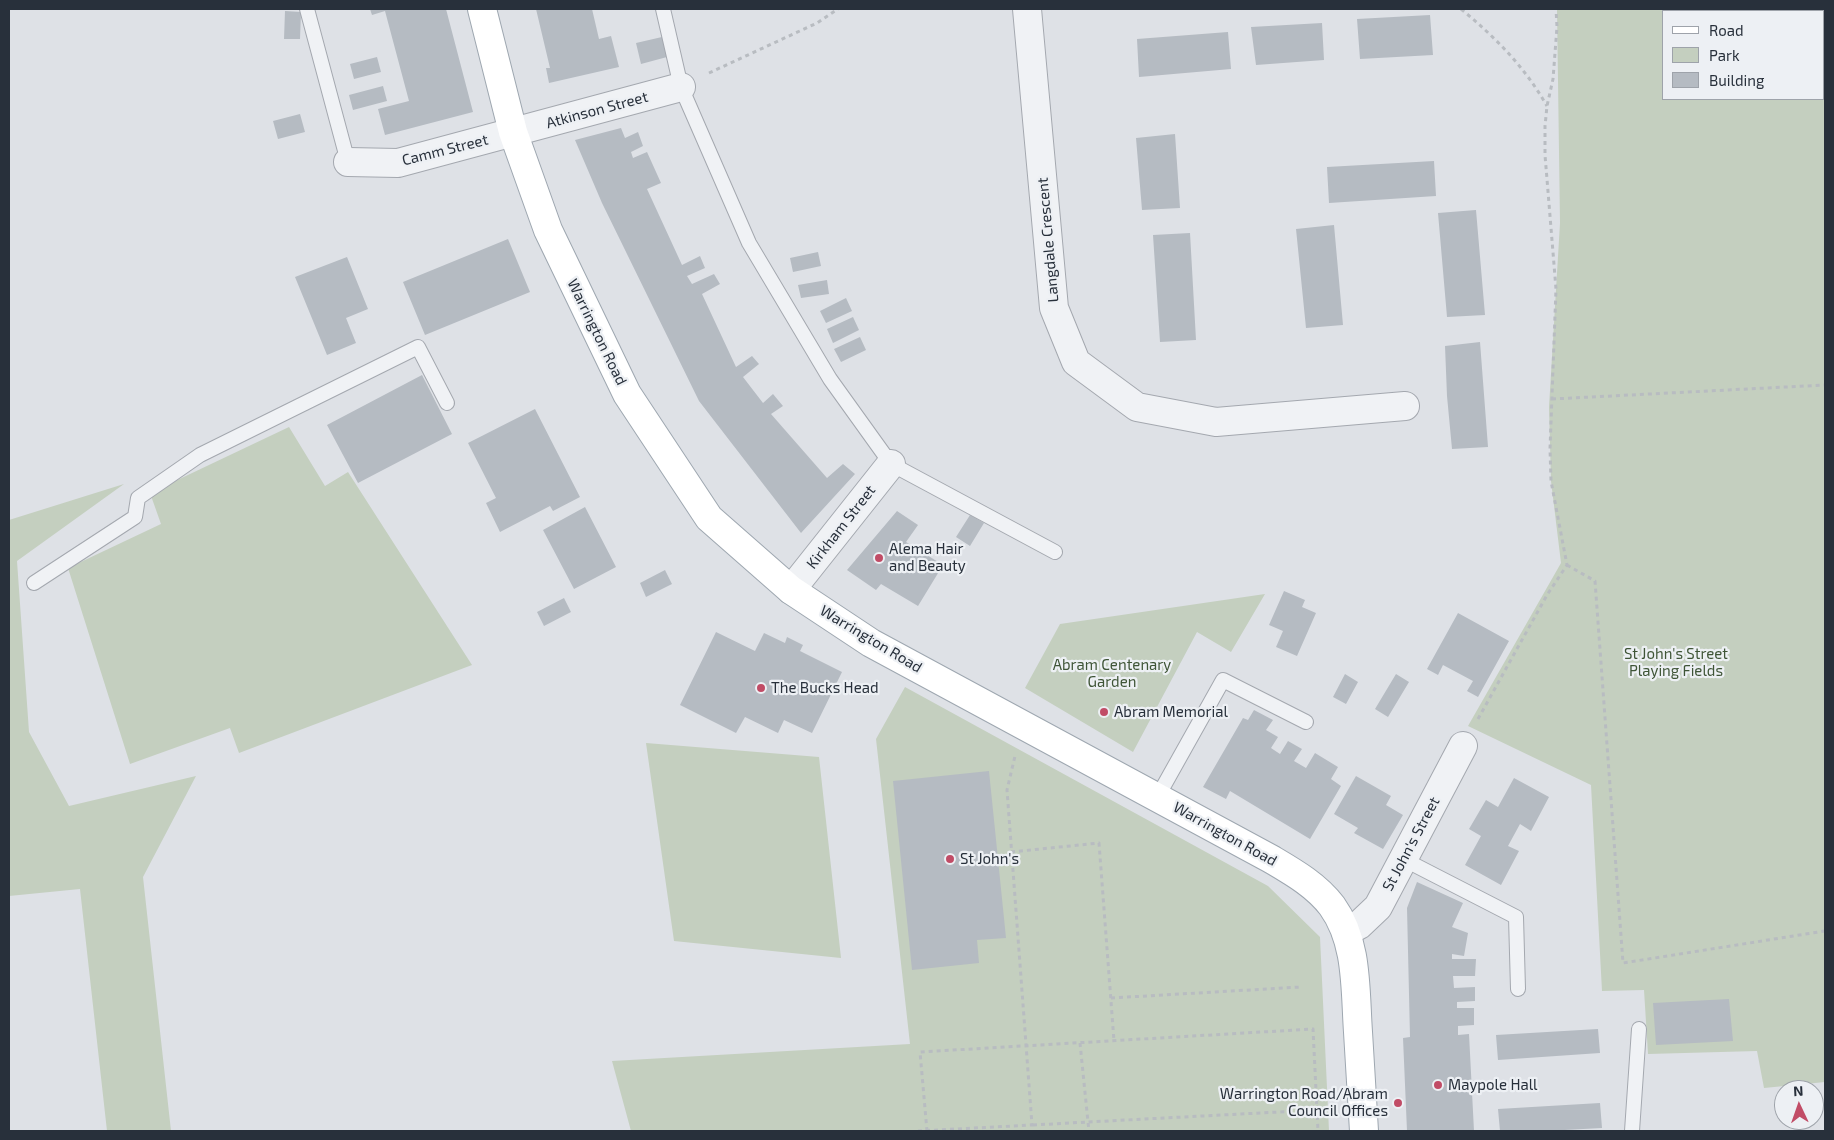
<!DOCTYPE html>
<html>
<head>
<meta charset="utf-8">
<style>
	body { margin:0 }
	#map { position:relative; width:1834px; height:1140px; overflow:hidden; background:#dee1e6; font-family:"Exo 2",sans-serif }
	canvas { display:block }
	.frame { position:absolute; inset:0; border:10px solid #28303b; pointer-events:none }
	.legend { position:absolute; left:1662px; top:10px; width:162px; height:90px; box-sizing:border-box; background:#edf0f4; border:1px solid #9ea3aa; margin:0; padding:6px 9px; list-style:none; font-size:15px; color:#28303b }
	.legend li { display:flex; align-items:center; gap:10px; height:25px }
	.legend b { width:25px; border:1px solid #9ea3aa }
	.north { position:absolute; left:1774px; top:1080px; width:50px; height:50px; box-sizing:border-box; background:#edf0f4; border:1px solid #9ea3aa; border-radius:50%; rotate:357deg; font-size:14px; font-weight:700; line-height:20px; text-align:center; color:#28303b }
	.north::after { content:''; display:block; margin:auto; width:18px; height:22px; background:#c14c66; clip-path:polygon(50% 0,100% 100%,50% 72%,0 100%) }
</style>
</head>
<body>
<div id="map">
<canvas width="1834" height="1140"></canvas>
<div class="frame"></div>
<ul class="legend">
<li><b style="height:6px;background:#fff"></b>Road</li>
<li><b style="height:14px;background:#c4cfbf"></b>Park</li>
<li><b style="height:14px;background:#b5bbc2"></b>Building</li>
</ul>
<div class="north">N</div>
</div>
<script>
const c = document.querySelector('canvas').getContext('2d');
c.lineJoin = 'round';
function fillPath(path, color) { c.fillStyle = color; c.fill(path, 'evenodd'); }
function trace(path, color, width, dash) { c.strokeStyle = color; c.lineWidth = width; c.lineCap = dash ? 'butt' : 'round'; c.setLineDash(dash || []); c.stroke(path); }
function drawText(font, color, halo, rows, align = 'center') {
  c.font = font + ' "Exo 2",sans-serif'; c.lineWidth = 4.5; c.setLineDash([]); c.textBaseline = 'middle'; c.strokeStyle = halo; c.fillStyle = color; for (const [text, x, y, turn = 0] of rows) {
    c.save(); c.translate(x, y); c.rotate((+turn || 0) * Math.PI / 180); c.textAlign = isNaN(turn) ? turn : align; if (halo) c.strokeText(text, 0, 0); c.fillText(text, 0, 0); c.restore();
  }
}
fillPath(new Path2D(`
	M1557,9H1825V1082L1764,1088L1757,1051L1648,1054L1644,990L1602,991L1591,785L1468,726L1561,563L1551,481L1549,407L1560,223ZM1663,11H1823V99H1663Z
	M289,427L325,486L348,472L472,665L239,753L230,728L130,764L68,568L161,524L150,493Z
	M124,484L17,561L29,732L69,806L196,776L143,877L171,1131H107L80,889L9,896V520Z
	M1265,594L1231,652L1197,632L1133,752L1025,688L1060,624Z
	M905,687L1268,886L1320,937L1329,1131H631L612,1061L910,1044L876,739Z
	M646,743L819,757L841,958L674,941Z`), '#c4cfbf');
fillPath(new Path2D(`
	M370,9H446L473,112L385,135L378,109L409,101L385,11L372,15Z
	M536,9H592L599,39L611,36L619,67L549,83L546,68H550Z
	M285,11L301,12L300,39H284Z
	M1430,15L1433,55L1360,59L1357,19Z
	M1322,23L1324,60L1256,65L1251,27Z
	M1228,32L1231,69L1139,77L1137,39Z
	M662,37L667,57L641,64L636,43Z
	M377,57L381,72L354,79L350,64Z
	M383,86L387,101L353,110L349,95Z
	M300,114L305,132L278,139L273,121Z
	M621,128L625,138L638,132L643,146L631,152L633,158L647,152L661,183L647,189L682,265L700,256L705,268L687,276L692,284L714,274L720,284L702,294L736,367L752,356L759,364L743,377L763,403L773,394L783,406L771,414L827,478L843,464L855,474L801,533L699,401L602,203L575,140Z
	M1175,134L1180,208L1142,210L1136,138Z
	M1434,161L1436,196L1329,203L1327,167Z
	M1476,210L1485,315L1447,317L1438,213Z
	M1334,225L1343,325L1306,328L1296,229Z
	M1190,233L1196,340L1160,342L1153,235Z
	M508,239L530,292L425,335L403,282Z
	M818,252L821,266L793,272L790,258Z
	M347,257L368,309L346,318L356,343L327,355L295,277Z
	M827,280L829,294L801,298L798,285Z
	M846,298L852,311L826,323L820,311Z
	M853,317L859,330L833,343L827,329Z
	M860,337L866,350L841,362L834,349Z
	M1480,342L1488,447L1452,449L1447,396L1445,346Z
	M422,375L452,434L358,483L327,425Z
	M535,409L580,497L553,511L550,506L500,532L486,503L496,498L468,443Z
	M585,507L616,567L574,589L543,530Z
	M897,511L918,525L906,542L943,565L918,606L881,584L876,590L847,570Z
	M970,515L984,523L970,546L956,537Z
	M665,570L672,584L646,597L640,583Z
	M1284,591L1305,600L1302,607L1316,613L1297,656L1276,647L1283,631L1269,625Z
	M564,598L571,612L544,626L537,612Z
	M1458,613L1509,641L1478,697L1467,691L1473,681L1443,665L1438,675L1427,669Z
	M716,632L755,651L764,633L785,643L787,637L803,645L800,651L842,672L812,733L784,720L778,733L745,717L736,733L680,705Z
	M1345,674L1358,682L1346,704L1333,697Z
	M1396,674L1409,682L1388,717L1375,709Z
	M1254,710L1273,720L1266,730L1278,737L1271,748L1280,754L1288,741L1302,749L1294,761L1306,768L1315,753L1338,767L1331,779L1341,786L1310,839L1230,791L1226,799L1203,787L1243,718L1248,720Z
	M989,771L1006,938L977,940L979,963L912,970L893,781Z
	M1356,776L1391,796L1386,805L1403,815L1383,849L1354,833L1358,828L1334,814Z
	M1514,778L1549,797L1531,831L1520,824L1508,846L1519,851L1501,885L1465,865L1481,836L1469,829L1486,800L1498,807Z
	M1417,882L1463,903L1452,927L1468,933L1464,956L1452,954V959H1476L1475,976H1453L1454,988L1475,987V1001L1457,1002V1008H1474V1025L1458,1026V1035L1469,1034L1474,1131H1407L1403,1038L1410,1037L1407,908Z
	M1729,999L1733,1041L1656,1045L1653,1003Z
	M1598,1029L1600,1053L1498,1060L1496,1035Z
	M1600,1103L1602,1128L1546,1131H1500L1498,1109Z`), '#b5bbc2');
const service = new Path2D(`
	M307,9L348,162
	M663,9L681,87L749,243L830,379L891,464L1055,552
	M34,583L135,517L138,498L200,455L418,347L447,403
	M1158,796L1223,680L1306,722
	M1403,859L1516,917L1518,989
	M1632,1131L1639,1029`);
const minor = new Path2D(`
	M1027,9L1054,308L1076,362L1137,407L1216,422L1405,406
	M348,162L398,163L681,87
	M791,590L891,464
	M1346,932L1359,925L1378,907L1463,746`);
const primary = new Path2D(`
	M482,9L513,132L548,230L627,394L709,518L791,590L871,643L1271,859C1293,872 1316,885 1332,906C1358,942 1355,989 1358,1032C1360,1065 1362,1098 1364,1131`);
trace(service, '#a4a8af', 16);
trace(minor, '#a4a8af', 30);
trace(primary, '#9ea7b0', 30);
trace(new Path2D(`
	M1461,9C1496,38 1524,66 1547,106
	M709,73L817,23L838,9
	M1552,399L1825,385
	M1567,565L1595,581L1623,963L1825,931
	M1478,719L1547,595L1567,565L1551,481L1550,449L1556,289L1545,155V126L1547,106L1553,79L1557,27L1556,9
	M1011,852L1099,843L1114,1041
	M1111,998L1301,987
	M1080,1043L1088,1122L1317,1110
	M1033,1125L1088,1122L1089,1131
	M918,1131L1032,1125L1007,790L1015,756
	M927,1131L920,1052L1313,1029L1318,1131`), '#b8bcc1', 3, [4, 4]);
trace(service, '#f0f2f5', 14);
trace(minor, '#f0f2f5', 28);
trace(primary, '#fff', 28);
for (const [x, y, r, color] of [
	[879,558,5,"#c14c66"],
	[761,688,5,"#c14c66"],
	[1104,712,5,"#c14c66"],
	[950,859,5,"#c14c66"],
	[1438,1085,5,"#c14c66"],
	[1398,1103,5,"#c14c66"]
]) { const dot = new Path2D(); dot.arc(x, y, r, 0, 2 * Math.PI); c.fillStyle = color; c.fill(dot); trace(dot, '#edf0f4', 2); }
drawText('15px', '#28303b', '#edf0f4', [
	["Atkinson Street",597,110,-15],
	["Camm Street",445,150,-14],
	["Langdale Crescent",1048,240,-95],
	["Warrington Road",597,332,64],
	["Kirkham Street",841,527,-52],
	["Warrington Road",871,639,31],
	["Warrington Road",1225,834,29],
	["St John's Street",1411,844,-62]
]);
drawText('15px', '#28303b', '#edf0f4', [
	["Alema Hair",889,549],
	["and Beauty",889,566],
	["The Bucks Head",771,688],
	["Abram Memorial",1114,712],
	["St John's",960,859],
	["Maypole Hall",1448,1085],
	["Warrington Road/Abram",1388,1094,"right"],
	["Council Offices",1388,1111,"right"]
], 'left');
drawText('15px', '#3f5537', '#edf0f4', [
	["St John's Street",1676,654],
	["Playing Fields",1676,671],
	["Abram Centenary",1112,665],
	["Garden",1112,682]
]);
</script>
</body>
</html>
